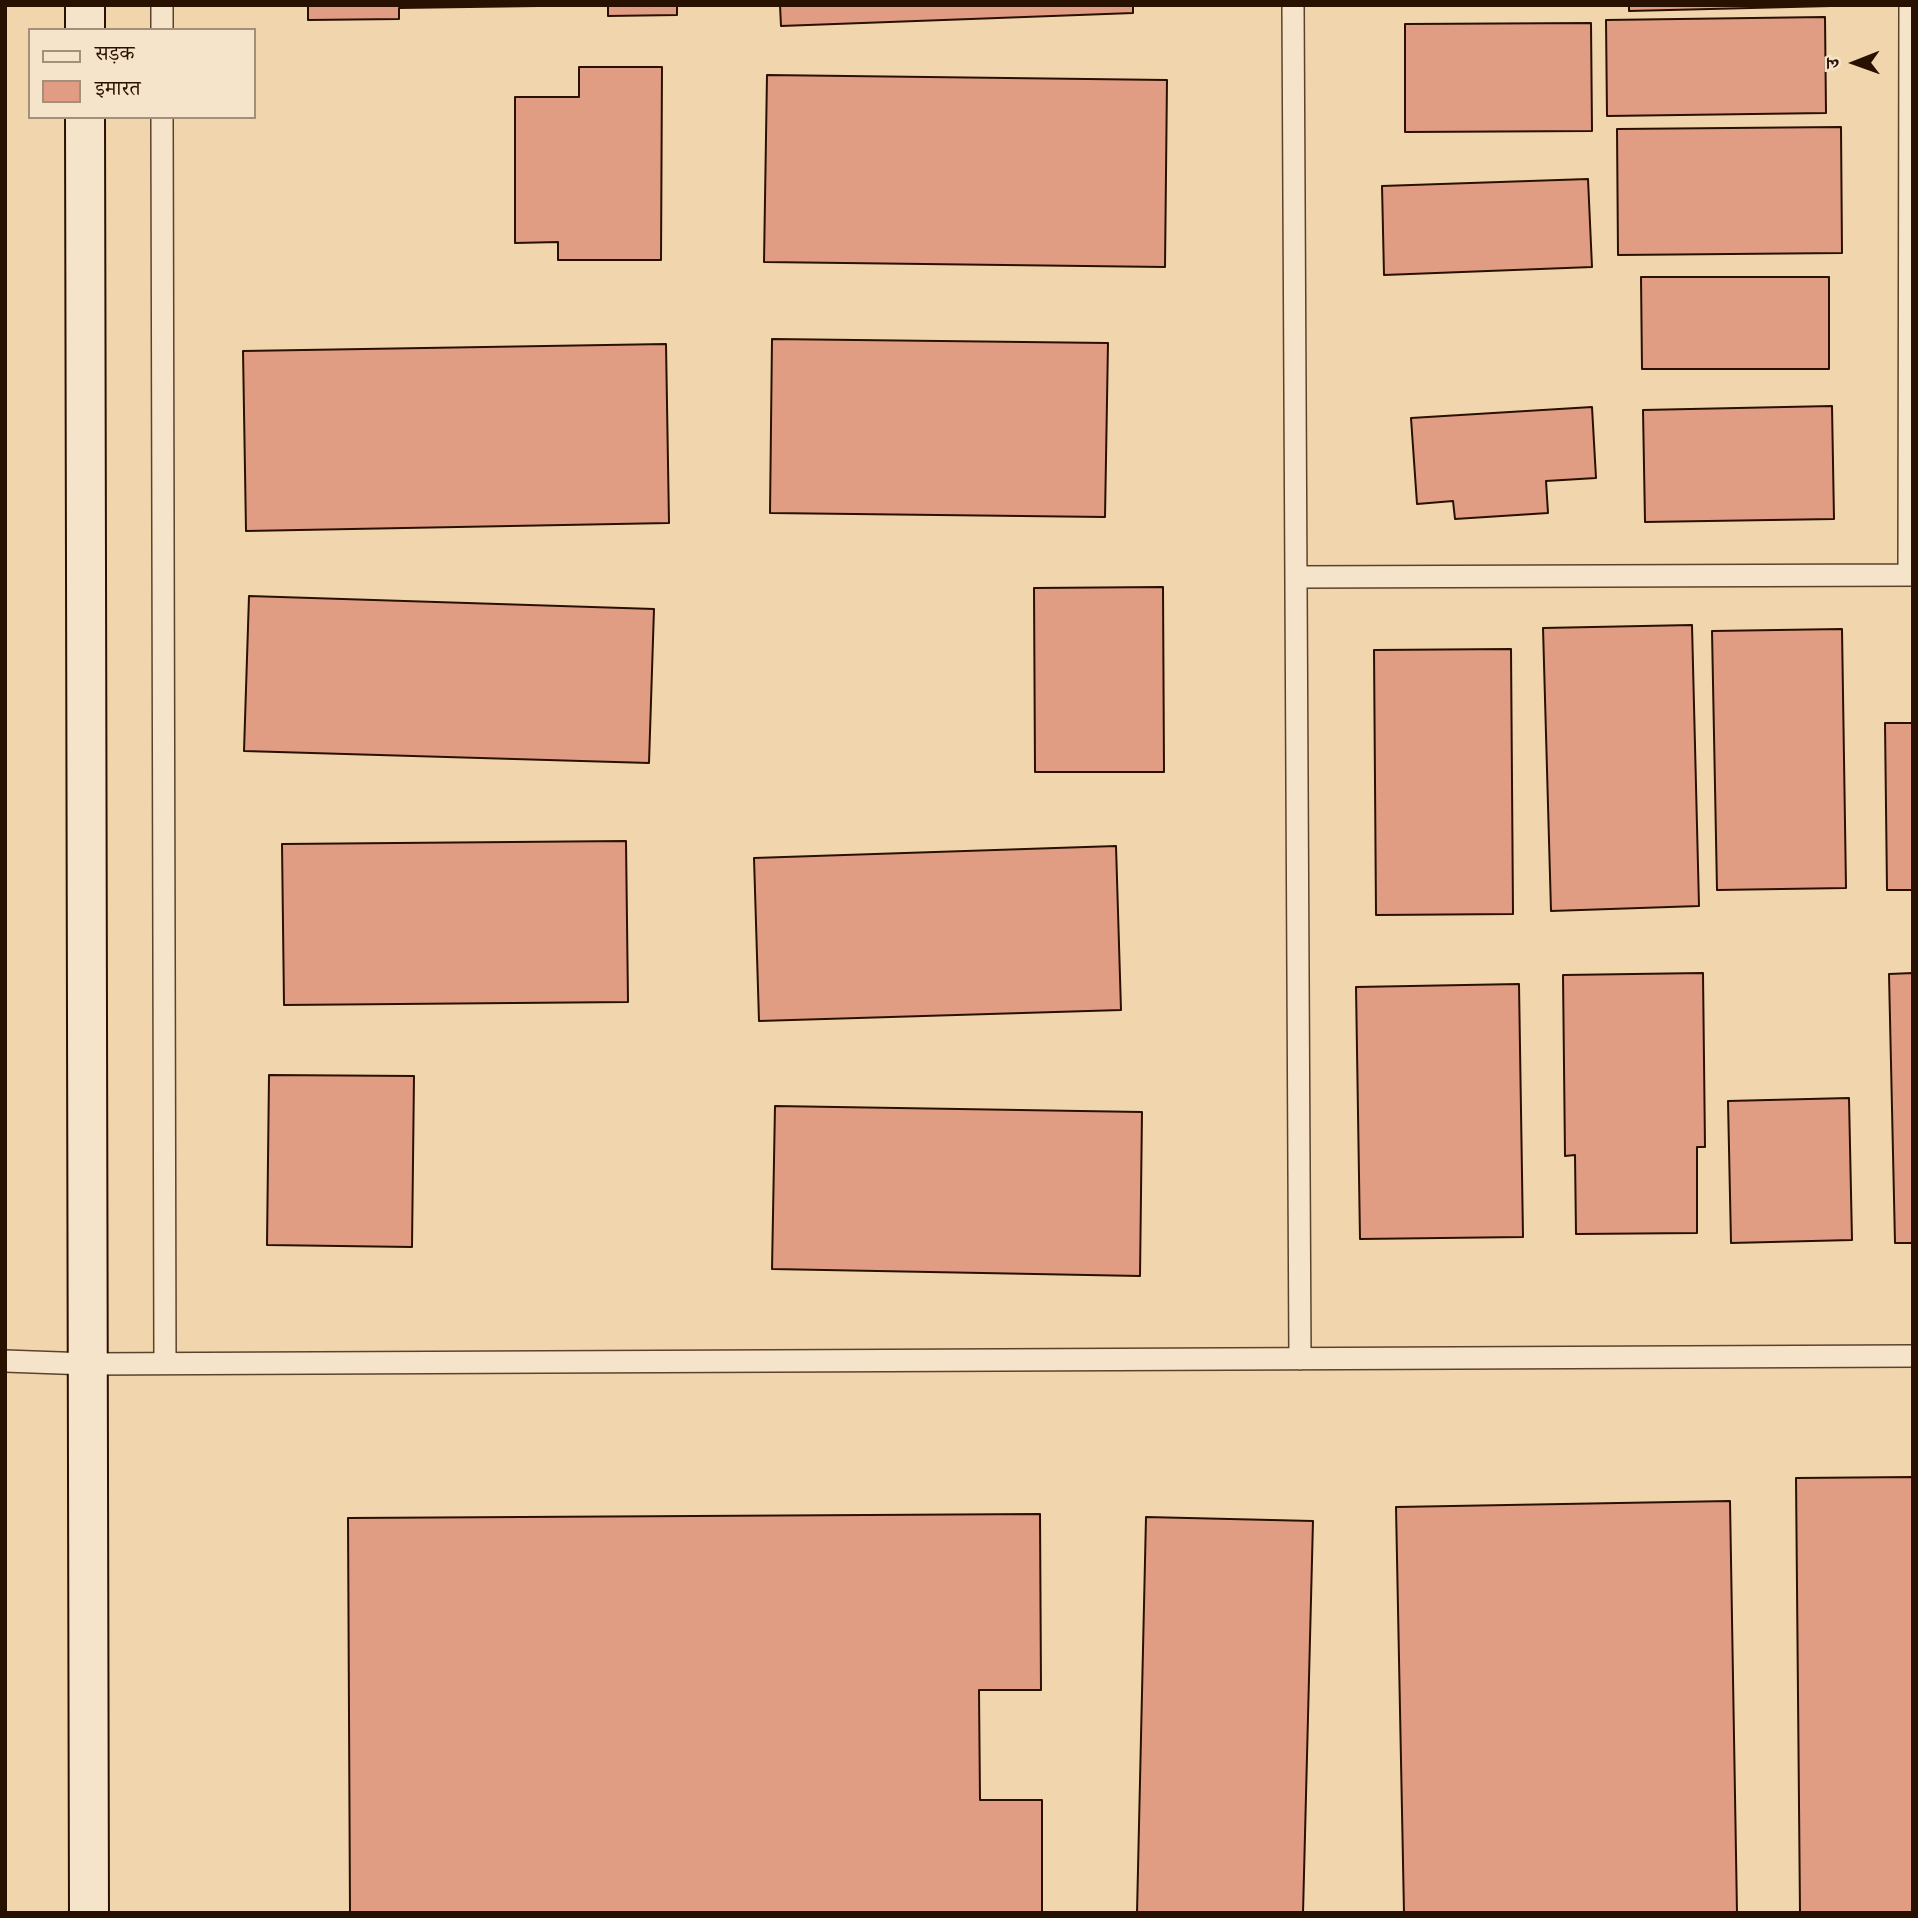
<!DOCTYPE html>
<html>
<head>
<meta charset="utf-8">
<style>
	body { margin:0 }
	#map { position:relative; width:1918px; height:1918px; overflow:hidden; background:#f1d6ad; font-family:Vollkorn,"Noto Serif Devanagari",serif }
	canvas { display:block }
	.frame { position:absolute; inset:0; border:7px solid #291101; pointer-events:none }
	.legend { position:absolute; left:28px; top:28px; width:228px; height:91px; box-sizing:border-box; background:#f6e4ca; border:2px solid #a4907a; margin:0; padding:9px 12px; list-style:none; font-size:21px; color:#291101 }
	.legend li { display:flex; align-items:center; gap:14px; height:35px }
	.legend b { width:35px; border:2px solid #a4907a }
	.north { position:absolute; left:1820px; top:28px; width:70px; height:70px; -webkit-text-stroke:5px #f6e4ca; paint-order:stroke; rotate:269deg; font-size:19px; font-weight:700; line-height:28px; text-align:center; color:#291101 }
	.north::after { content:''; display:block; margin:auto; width:24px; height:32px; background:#291101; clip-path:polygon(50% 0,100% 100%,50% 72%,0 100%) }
</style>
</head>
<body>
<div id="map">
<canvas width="1918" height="1918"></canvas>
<div class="frame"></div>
<ul class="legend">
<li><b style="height:9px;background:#f6e4ca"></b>सड़क</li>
<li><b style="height:19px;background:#e19c84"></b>इमारत</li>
</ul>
<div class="north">उ</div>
</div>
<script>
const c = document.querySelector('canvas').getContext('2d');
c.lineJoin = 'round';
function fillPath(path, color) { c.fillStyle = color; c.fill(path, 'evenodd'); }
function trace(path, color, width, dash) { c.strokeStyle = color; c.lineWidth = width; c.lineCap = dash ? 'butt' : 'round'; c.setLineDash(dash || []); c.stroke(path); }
const building = new Path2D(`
	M308,5H677V15L608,16V5L399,8V19L308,20Z
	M780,5H1133V13L781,26Z
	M1629,5H1831V6L1629,11Z
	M1825,17L1826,113L1607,116L1606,20Z
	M1591,23L1592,131L1405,132V24Z
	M579,67H662L661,260H558V242L515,243V97H579Z
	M767,75L1167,80L1165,267L764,262Z
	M1841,127L1842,253L1618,255L1617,129Z
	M1588,179L1592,267L1384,275L1382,186Z
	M1641,277H1829V369H1642Z
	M772,339L1108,343L1105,517L770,513Z
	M666,344L669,523L246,531L243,351Z
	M1832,406L1834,519L1645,522L1643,410Z
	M1592,407L1596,478L1546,481L1548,513L1455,519L1453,501L1417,504L1411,418Z
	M1163,587L1164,772H1035L1034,588Z
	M249,596L654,609L649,763L244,751Z
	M1692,625L1699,906L1551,911L1543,628Z
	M1842,629L1846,888L1717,890L1712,631Z
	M1511,649L1513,914L1376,915L1374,650Z
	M1885,723H1913V890H1887Z
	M626,841L628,1002L284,1005L282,844Z
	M1116,846L1121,1010L759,1021L754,858Z
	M1703,973L1705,1147H1697V1233L1576,1234L1575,1155L1565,1156L1563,975Z
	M1913,973V1243H1895L1889,974Z
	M1519,984L1523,1237L1360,1239L1356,987Z
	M269,1075L414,1076L412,1247L267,1245Z
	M1849,1098L1852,1240L1731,1243L1728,1101Z
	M775,1106L1142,1112L1140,1276L772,1269Z
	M1913,1477V1913H1800L1796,1478Z
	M1730,1501L1737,1913H1404L1396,1507Z
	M1040,1514L1041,1690H979L980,1800H1042V1913H350L348,1518Z
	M1146,1517L1313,1521L1303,1913H1137Z`);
fillPath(building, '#e19c84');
trace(building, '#291101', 2);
const lane = new Path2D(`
	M162,5V30
	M1293,5L1300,1359
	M162,117L165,1363
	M1909,575L1910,5
	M1296,577L1913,575
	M5,1361L88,1364L1913,1356`);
const secondary = new Path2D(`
	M85,5V30
	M85,117L89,1913`);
trace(lane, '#5b422c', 24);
trace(secondary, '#291101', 42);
trace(lane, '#f6e4ca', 21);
trace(secondary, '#f6e4ca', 38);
</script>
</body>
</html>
